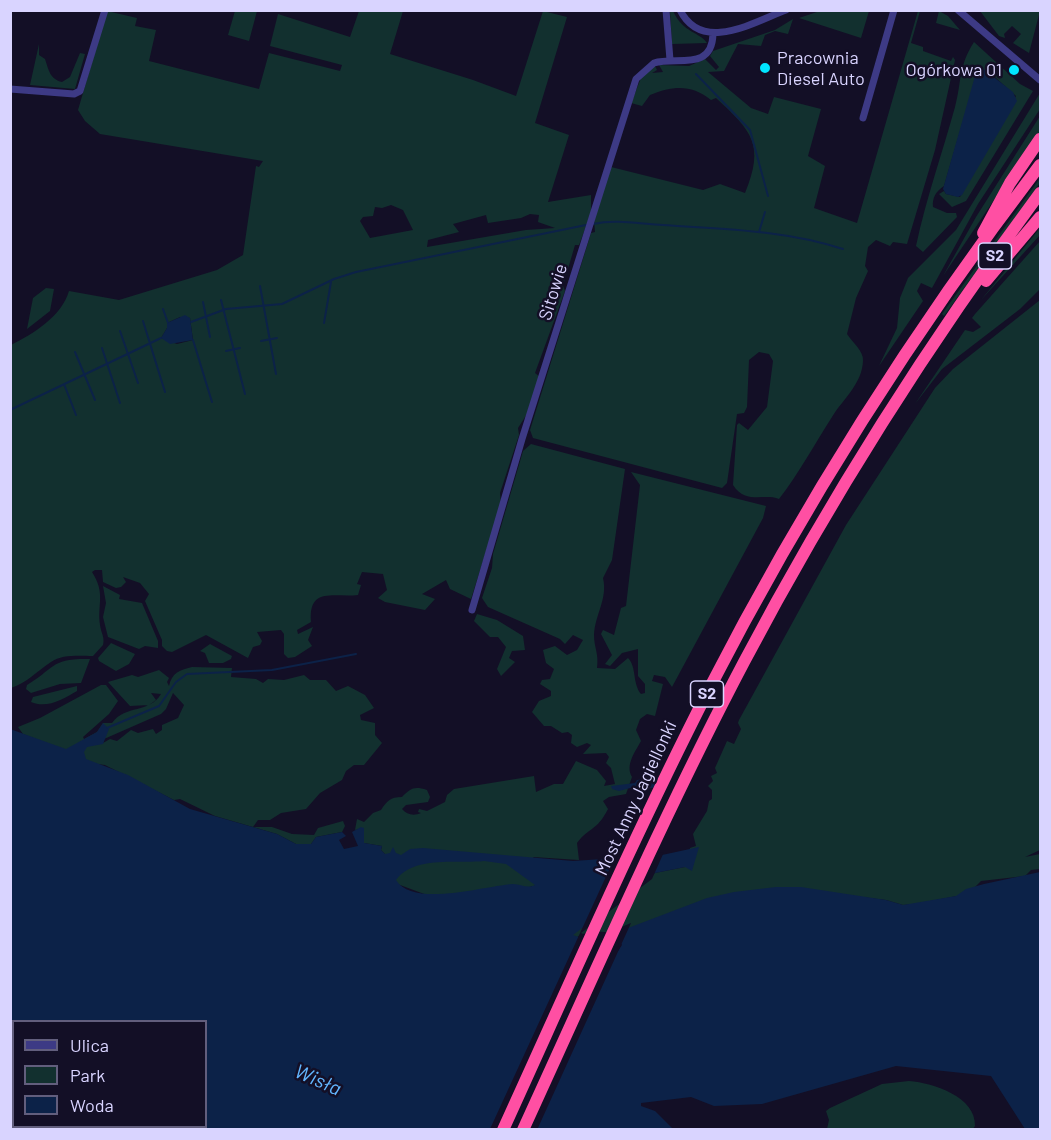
<!DOCTYPE html>
<html>
<head>
<meta charset="utf-8">
<style>
	body { margin:0 }
	#map { position:relative; width:1051px; height:1140px; overflow:hidden; background:#130f26; font-family:Barlow,sans-serif }
	canvas { display:block }
	.frame { position:absolute; inset:0; border:12px solid #d9d4ff; pointer-events:none }
	.legend { position:absolute; left:12px; top:1020px; width:195px; height:108px; box-sizing:border-box; background:#130f26; border:2px solid #625e7d; margin:0; padding:8px 10px; list-style:none; font-size:18px; color:#d9d4ff }
	.legend li { display:flex; align-items:center; gap:12px; height:30px }
	.legend b { width:30px; border:2px solid #625e7d }
</style>
</head>
<body>
<div id="map">
<canvas width="1051" height="1140"></canvas>
<div class="frame"></div>
<ul class="legend">
<li><b style="height:8px;background:#3d3a85"></b>Ulica</li>
<li><b style="height:16px;background:#12302f"></b>Park</li>
<li><b style="height:16px;background:#0c2248"></b>Woda</li>
</ul>
</div>
<script>
const c = document.querySelector('canvas').getContext('2d');
c.lineJoin = 'round';
function fillPath(path, color) { c.fillStyle = color; c.fill(path, 'evenodd'); }
function trace(path, color, width, dash) { c.strokeStyle = color; c.lineWidth = width; c.lineCap = dash ? 'butt' : 'round'; c.setLineDash(dash || []); c.stroke(path); }
function drawText(font, color, halo, rows, align = 'center') {
  c.font = font + ' Barlow,sans-serif'; c.lineWidth = 5; c.setLineDash([]); c.textBaseline = 'middle'; c.strokeStyle = halo; c.fillStyle = color; for (const [text, x, y, turn = 0] of rows) {
    c.save(); c.translate(x, y); c.rotate((+turn || 0) * Math.PI / 180); c.textAlign = isNaN(turn) ? turn : align; if (halo) c.strokeText(text, 0, 0); c.fillText(text, 0, 0); c.restore();
  }
}
fillPath(new Path2D(`
	M823,10L869,11L861,38L799,18Z
	M107,11L137,18L135,26L156,30L149,61L259,89L269,53L340,71L342,65L270,46L278,14L350,37L359,11H403L390,54L473,80L516,96L543,11L567,17L535,123L569,135L548,202L591,195V213L579,245H575L563,286L565,291L535,373L540,377L527,414L518,428L519,435L500,493L501,504L471,599L450,589L446,580L422,594L435,599L425,610L385,602L378,598L387,590L383,574L362,572L357,584L361,585L358,595C335,598 308,586 311,622L297,630L298,634L313,627L308,640L312,646L295,657L288,658L284,654V634L281,630L257,632L262,641L260,645L253,647L248,658L206,635L172,652L167,651L162,646V640L145,601L149,594L140,583L123,577L126,582L121,587L116,588L103,582L102,570H95L92,572C106,594 97,604 100,625C101,633 105,637 103,645L93,656C80,656 62,654 51,662C37,671 27,683 11,688V345C33,334 62,316 69,291L119,300L217,270L243,255L256,166L259,167L263,161L100,134L85,121L78,110ZM391,205L403,210L413,230L370,238L360,221L363,217L373,216L375,207L382,208ZM530,214L539,215L538,222L555,228L526,230L427,247L428,240L459,232L453,224L486,215L488,223L521,218ZM180,317L190,318L193,340L177,344L161,338L167,328V323Z
	M235,11H257L249,41L228,35Z
	M670,11H673C683,33 700,32 707,43L672,44Z
	M918,11H920L911,43L923,47V51L951,61L953,57L955,60L935,150L907,244L893,242L890,246L876,240L868,247L865,266L868,271L856,298L847,334C852,342 864,351 863,361C862,384 843,399 832,417C814,445 799,473 779,499C764,493 746,505 733,485L737,425L739,423L748,430L767,407L773,361L769,354L759,352L749,360L747,407L744,413L737,414L727,483L722,488L533,438L530,430L591,233L595,232L594,219L611,167L703,190L720,184L745,193C765,145 752,131 716,98L711,100C691,84 673,86 650,95L642,106L631,103L641,78L655,66L657,70L652,73L663,72L659,65L689,66L705,59L716,70L719,67L710,56L713,51L775,30L793,19L788,34L775,31L765,35L761,46L738,44L724,71L708,72L751,108L768,114L774,97L821,109L808,156L825,166L814,208L857,223Z
	M939,11L948,16L960,30L936,23Z
	M980,11H1040L1029,53L1013,43L1021,34L1012,26L1004,34L1005,38L999,36Z
	M974,42L1020,84L1033,91L966,201L952,207L939,194L944,191L946,194L960,197L1016,96L987,70H978L944,186C936,191 932,198 933,207L947,213H956L957,217L923,252L916,246C926,199 942,154 955,107C962,81 958,67 974,42Z
	M39,44V55L45,59C49,71 50,79 62,82L70,77L80,53L85,54L75,89L30,85Z
	M1040,93V109L978,204L932,288L921,283L917,291L923,301L879,366L897,328L900,298L908,278L956,230Z
	M1040,116V131L943,276L976,217Z
	M1040,178V183L944,316L942,314Z
	M1040,228V235L981,300Z
	M1040,241L1039,290L1020,309L942,369L915,404L965,330L973,332L981,327L972,318L975,314Z
	M46,288L54,289L50,311L27,329L33,298Z
	M1040,300V850L1025,857L1040,854V869L1031,870L1025,876L981,881L975,887L957,896L915,904L903,905L886,900L820,892L615,933L592,931L580,935L517,986L535,943L655,873L685,867L690,848L696,846L693,834L707,811L709,801L712,799V790L708,786L713,781L711,776L717,773L715,768L727,741L734,744L741,729L738,723L739,720L846,525L935,388L953,369Z
	M531,444L625,469L612,560L603,578C608,599 595,614 594,635C594,648 599,653 597,668L615,669L628,658C637,667 632,683 641,694L645,693V684L638,676V649L622,653L610,666L605,664L612,655L601,634L603,630L614,635L621,608L626,606L640,485L631,472L766,506L763,518L672,687L665,677L654,675L652,681L663,684L655,716L647,714L640,719L636,730L641,741C635,752 625,765 632,777L626,794L609,797L603,801L608,809C597,831 589,827 577,843L579,860L533,857L552,882L451,904L392,882L385,854L381,850L382,846L364,843V828L355,830L357,819L364,822L373,813L381,810C387,801 390,797 402,797C411,788 414,786 427,790L430,797L428,802L406,805L402,809C407,815 414,816 421,813L418,812L419,809L427,811L445,802L447,795L454,789L534,776L536,792L554,784H563L576,761L597,770L606,781L604,786L615,784L611,768L606,763L609,757L606,753L583,754L591,745L587,743L577,747L571,743L572,735L568,732L562,733L551,726H544L532,712L539,701L551,696V691L540,684L542,680L550,679L554,669L546,663L543,650L555,646L567,655L577,650L583,640L573,635L565,644L560,639L488,607L482,598L492,568L493,554L523,451Z
	M103,586L120,595L119,599L142,603L158,641V648L145,646L139,649L108,637L103,617L106,603Z
	M477,614L497,620L523,636L525,650L512,651L509,658L515,662L501,676L497,669L506,647L498,637H490L474,621Z
	M111,643L135,654L129,664L116,671L99,661L98,658Z
	M210,644L232,656L231,659L223,663H209L205,653L200,651Z
	M90,659L81,683L60,684L31,693L26,689L27,685C55,668 51,658 90,659Z
	M192,667L232,668L231,677L256,679L263,683L268,679L284,680L304,675L310,680H326L336,691L348,686L365,695L374,708L360,715L361,720L375,723V735L382,743L364,765H354L346,771L342,780L320,793L306,809L281,813L270,820H258L253,827H272L292,834L314,835L318,828L343,821L345,826L342,832L316,837L311,844H296L277,834L215,816L180,799L174,800L105,765L83,762L61,749L23,734L18,727L40,718L101,685H106L118,701L109,714L83,737L84,739L97,732L103,723H112C126,704 149,714 161,694L151,693L156,700L149,705L130,706L108,682L132,675L138,677L159,670L169,678L167,682L169,686C172,673 179,670 192,667ZM173,693L184,705L178,718L162,725V730L156,734L153,729L138,733L131,730L117,741L110,739L103,743L104,739L161,714L166,709Z
	M77,686V691C63,699 47,709 31,702L33,697Z
	M909,1081C934,1083 976,1097 975,1126L972,1130L827,1129L829,1120L826,1111L830,1108L882,1084Z`), '#12302f');
fillPath(new Path2D(`
	M982,68L1013,92L1017,101L962,195L958,197L946,194L943,189L975,76Z
	M185,315L190,318L193,340L170,344L161,338L167,328V323Z
	M103,723L109,729L103,744L87,747L84,752L86,759L128,775L190,809L277,834L296,844H311L316,837L342,832L346,836L339,840L344,849L358,846L352,832L361,827L364,828V843L382,846L381,850L385,854L390,853L393,847L396,853L401,855L410,849L423,848L573,861L662,855L699,847L692,871L685,867L655,873L573,935L618,951L622,945L615,933L707,898L734,892L776,887H801L886,900L903,905L956,896L966,889L984,884L1040,872V1129H1025L991,1076L896,1066L762,1104L714,1106L691,1097L641,1103V1106L655,1111L673,1129H45L44,1127L206,1126V1022H14L13,1048H11L10,729L66,749L97,732ZM484,861L506,864L535,885C527,889 521,884 513,884C484,886 413,908 396,880C414,855 457,864 484,861Z
	M660,777L656,787L637,791L634,787L619,791L612,789L611,786L635,783L637,780Z`), '#0c2248');
fillPath(new Path2D(`
	M664,852L652,879L581,933L617,948L619,945L612,934L614,930L631,923L537,1130L490,1129L615,857Z`), '#130f26');
trace(new Path2D(`
	M696,74L750,130L768,196
	M593,224C616,219 640,224 663,225C723,229 786,230 843,249
	M759,232L765,212
	M260,286L276,374
	M221,300L245,394
	M203,302L210,337
	M163,309L168,323
	M143,321L165,392
	M191,322L226,309L282,304L334,279L356,272L586,225
	M324,323L331,282
	M120,331L138,383
	M193,340L212,402
	M261,341L277,338
	M102,348L120,403
	M226,351L240,348
	M75,352L95,400
	M64,384L76,415
	M10,410L161,338
	M107,728L159,706L176,682L187,674L272,670L356,654`), '#0c2248', 2);
trace(new Path2D(`
	M666,10L670,60
	M680,10C702,54 754,22 786,10
	M958,10L1040,80
	M10,89L74,94L80,91L105,10
	M863,118L894,10
	M472,610L522,439L636,79L654,63C676,56 712,72 713,34`), '#3d3a85', 7);
trace(new Path2D(`
	M983,233L1010,183L1040,139
	M986,281L1040,217
	M503,1130C570,983 635,834 708,691C803,506 914,330 1040,165
	M523,1130C595,973 664,814 744,662C830,499 930,341 1040,193`), '#ff4fa3', 12);
for (const [x, y, r, color] of [
	[765,68,6,"#00e5ff"],
	[1014,70,6,"#00e5ff"]
]) { const dot = new Path2D(); dot.arc(x, y, r, 0, 2 * Math.PI); c.fillStyle = color; c.fill(dot); trace(dot, '#130f26', 2); }
for (const [x, y, w] of [
	[995,256,33],
	[707,694,33]
]) { const box = new Path2D(); box.roundRect(x - w / 2, y - 13, w, 26, 4.5); c.fillStyle = '#130f26'; c.fill(box); trace(box, '#d9d4ff', 1.5); }
drawText('bold 16px', '#d9d4ff', null, [
	["S2",995,256],
	["S2",707,694]
]);
drawText('18px', '#d9d4ff', '#130f26', [
	["Pracownia",777,58],
	["Diesel Auto",777,79],
	["Ogórkowa 01",1002,70,"right"]
], 'left');
drawText('18px', '#d9d4ff', '#130f26', [
	["Sitowie",553,292,-73],
	["Most Anny Jagiellonki",636,798,-65]
]);
drawText('italic 20px', '#62b6ff', '#130f26', [
	["Wisła",318,1080,24]
]);
</script>
</body>
</html>
